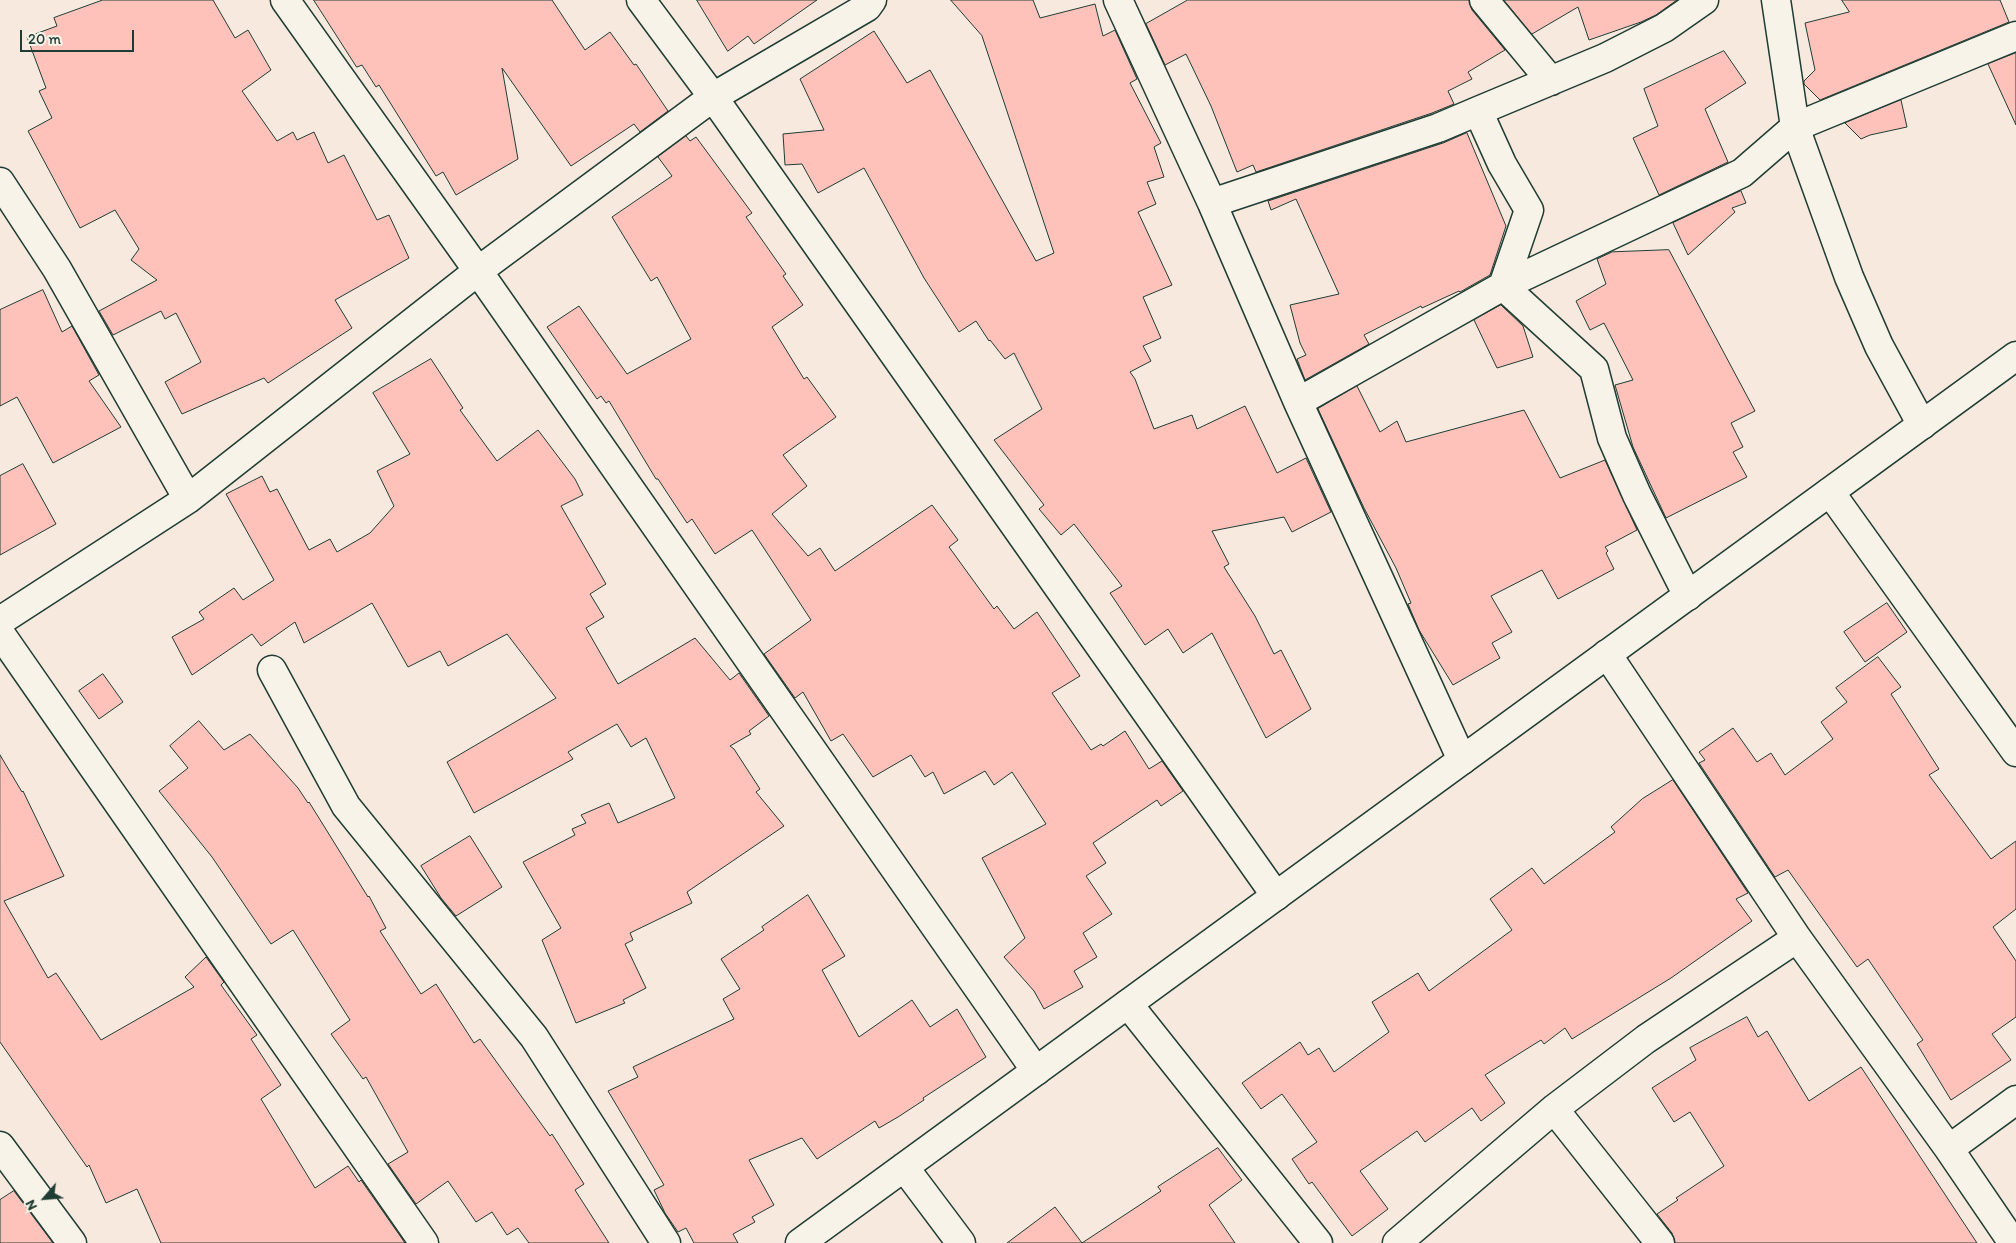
<!DOCTYPE html>
<html>
<head>
<meta charset="utf-8">
<style>
	body { margin:0 }
	#map { position:relative; width:2016px; height:1243px; overflow:hidden; background:#f8e9df; font-family:Itim,sans-serif }
	canvas { display:block }
	.north { position:absolute; left:20px; top:1173px; width:50px; height:50px; -webkit-text-stroke:4px #f7f3e8; paint-order:stroke; rotate:243deg; font-size:14px; font-weight:700; line-height:20px; text-align:center; color:#1f3d34 }
	.north::after { content:''; display:block; margin:auto; width:18px; height:22px; background:#1f3d34; clip-path:polygon(50% 0,100% 100%,50% 72%,0 100%) }
	.scale { position:absolute; left:20px; top:30px; width:114px; height:22px; box-sizing:border-box; border:2px solid #1f3d34; border-top:0; padding-left:6px; font-size:15px; line-height:18px; white-space:nowrap; color:#1f3d34; -webkit-text-stroke:4px #f7f3e8; paint-order:stroke }
</style>
</head>
<body>
<div id="map">
<canvas width="2016" height="1243"></canvas>
<div class="north">N</div>
<div class="scale">20 m</div>
</div>
<script>
const c = document.querySelector('canvas').getContext('2d');
c.lineJoin = 'round';
function fillPath(path, color) { c.fillStyle = color; c.fill(path, 'evenodd'); }
function trace(path, color, width, dash) { c.strokeStyle = color; c.lineWidth = width; c.lineCap = dash ? 'butt' : 'round'; c.setLineDash(dash || []); c.stroke(path); }
const building = new Path2D(`
	M103,0H213L235,38L248,30L271,70L242,91L277,141L293,132L297,140L314,132L328,163L344,155L377,220L389,215L409,258L335,300L352,328L268,383L264,378L182,414L165,382L201,362L176,313L165,319L161,311L113,335L99,311L157,280L131,260L139,249L115,210L80,228L28,131L52,118L39,91L46,88L27,37L57,26L54,18Z
	M314,0H552L585,50L610,32L634,65L636,64L668,111L640,132L634,124L571,166L502,68L518,159L456,195L443,172L436,176L379,85L376,87L362,65L357,67Z
	M697,0H817L754,44L748,36L728,51Z
	M951,0H1033L1040,18L1095,4L1103,36L1115,30L1137,79L1130,83L1161,143L1154,147L1164,177L1147,182L1156,204L1138,212L1172,285L1143,297L1161,338L1143,346L1151,361L1130,372L1135,379L1154,429L1192,415L1197,429L1245,406L1277,473L1306,458L1331,512L1292,532L1284,517L1212,531L1229,564L1224,567L1255,616L1274,654L1281,650L1311,709L1266,738L1212,633L1183,653L1168,629L1145,645L1110,593L1122,586L1074,524L1061,535L1039,509L1044,505L994,440L1042,409L1014,353L1005,359L990,340L989,341L976,321L959,332L924,278L864,168L818,193L802,164L785,165L783,134L824,130L800,79L874,31L907,83L930,70L1036,261L1054,253L982,36Z
	M1188,0H1469L1472,10L1505,50L1468,72L1472,79L1448,91L1454,104L1432,113L1256,172L1253,165L1237,172L1211,106L1186,54L1165,65L1146,24Z
	M1504,0H1677L1656,15L1641,22L1589,40L1578,7L1532,34Z
	M1842,0H2000L2009,22L1820,100L1804,84V81L1815,70L1805,23L1849,12Z
	M1724,51L1746,83L1705,109L1728,162L1659,195L1633,138L1658,126L1644,89Z
	M2016,53V125L1988,64Z
	M1901,100L1907,127L1870,135L1861,139L1845,123Z
	M1467,133L1506,226L1490,275L1460,292L1459,291L1422,308L1421,306L1364,335L1369,344L1305,380L1297,359L1306,355L1300,343L1290,305L1339,294L1296,199L1271,210L1268,201L1443,143Z
	M686,136L690,141L696,137L752,213L746,217L786,274L783,276L803,305L772,327L804,379L807,377L836,417L783,455L807,486L772,514L808,556L820,548L835,571L932,505L958,540L949,547L994,609L997,606L1014,629L1037,612L1080,676L1052,693L1091,750L1101,744L1103,746L1125,731L1149,769L1162,761L1183,791L1161,806L1157,800L1093,843L1106,863L1086,876L1112,914L1083,933L1097,957L1074,971L1083,987L1044,1009L1034,991L1004,957L1025,938L982,858L1046,824L1012,772L994,785L985,771L944,794L933,772L925,777L911,755L873,777L843,734L831,741L803,692L795,698L764,654L811,620L752,530L715,554L692,519L687,523L658,479H656L609,401L606,403L601,396L597,399L547,327L579,306L627,374L691,339L657,277L651,281L612,217L672,176L658,157Z
	M1741,191L1746,203L1732,208L1735,212L1688,255L1673,223Z
	M1669,250L1755,411L1731,423L1743,447L1733,452L1747,477L1666,518L1633,447L1615,385L1633,380L1604,323L1590,330L1576,301L1606,284L1597,259L1612,252Z
	M43,290L62,332L72,326L99,375L89,381L121,427L53,463L17,397L0,406V310Z
	M1501,305L1523,326L1533,357L1497,368L1474,320Z
	M431,359L463,408L460,410L497,461L538,430L575,479L583,495L561,506L606,584L590,594L604,617L586,628L618,684L695,638L730,680L739,673L769,716L749,731L751,734L730,746L734,749L760,789L756,792L784,826L687,892L692,903L630,933L633,940L625,944L646,988L623,1000L625,1003L576,1023L542,940L561,928L523,862L575,835L572,829L586,823L581,815L609,803L618,823L675,798L646,738L631,747L617,724L568,752L573,759L474,813L447,762L556,698L507,634L448,666L440,651L408,667L372,603L304,643L295,622L261,646L252,634L192,675L172,637L204,619L199,612L234,588L243,600L274,580L226,494L262,476L270,492L277,489L309,550L330,539L337,552L370,533L394,506L377,471L410,454L373,393Z
	M1357,386L1380,432L1397,421L1406,442L1524,410L1560,478L1605,460L1637,530L1605,547L1608,551L1606,553L1614,569L1558,599L1542,570L1491,596L1512,632L1492,643L1500,658L1453,685L1419,630L1408,604L1411,603L1396,568L1364,508L1318,409Z
	M23,464L56,524L0,555V476Z
	M1887,603L1907,632L1865,662L1844,632Z
	M1878,657L1901,687L1891,694L1939,769L1929,775L1991,859L2016,841V909L1993,927L2016,961V1017L1992,1034L2011,1060L1951,1100L1917,1044L1923,1040L1868,959L1857,967L1788,870L1775,877L1699,763L1705,760L1699,752L1733,728L1757,762L1771,753L1785,775L1833,739L1821,722L1847,702L1836,688Z
	M103,674L123,702L99,719L79,691Z
	M199,721L224,750L250,734L298,788L308,803L309,802L368,897L369,896L386,928L380,931L421,994L436,984L474,1043L480,1039L550,1136L552,1134L584,1184L575,1190L609,1243H529L518,1228L507,1235L492,1212L476,1222L448,1181L416,1204L388,1164L408,1152L366,1077L363,1079L331,1034L350,1020L293,930L271,944L212,857L159,791L188,768L170,746Z
	M0,755L22,792L23,791L64,876L4,901L48,978L56,973L101,1040L194,987L185,977L206,957L224,982L221,985L257,1035L251,1039L281,1085L261,1099L315,1188L348,1166L359,1182L361,1180L405,1243H161L137,1189L106,1203L89,1165L87,1167L0,1042Z
	M1673,780L1748,893L1736,899L1752,921L1671,978L1572,1039L1565,1028L1544,1044L1541,1040L1485,1075L1505,1103L1481,1121L1472,1108L1425,1142L1417,1131L1360,1171L1388,1209L1352,1236L1312,1182L1309,1184L1292,1159L1317,1142L1282,1094L1261,1109L1242,1083L1300,1042L1308,1055L1319,1048L1334,1072L1389,1032L1372,1002L1418,973L1429,991L1512,930L1490,899L1532,868L1544,884L1615,832L1611,827L1642,799Z
	M470,836L502,887L456,916L441,898L421,866Z
	M808,895L845,956L822,970L859,1037L912,1000L930,1027L957,1009L986,1057L923,1098L924,1100L898,1117L879,1128L875,1121L817,1159L802,1138L749,1160L774,1205L752,1217L755,1222L733,1234L738,1243H694L686,1228L678,1232L665,1213L654,1190L664,1185L608,1091L638,1077L633,1067L734,1019L723,999L740,989L721,959L764,930L762,927Z
	M1747,1017L1758,1037L1767,1031L1809,1101L1861,1067L1977,1243H1675L1672,1233L1657,1214L1678,1200L1676,1198L1724,1166L1690,1112L1674,1122L1652,1088L1696,1060L1690,1048Z
	M1218,1148L1242,1180L1209,1205L1235,1243H1007L1055,1207L1082,1243L1161,1191L1158,1187Z
	M14,1191L53,1243H0V1200Z`);
fillPath(building, '#fec2ba');
trace(building, '#1f3d34', 1);
const minor = new Path2D(`
	M285,0L478,271L1036,1071
	M641,0L713,97L1276,896
	M1118,0L1212,203L1298,402L1462,760
	M1484,0L1551,81
	M1776,0L1795,127L1849,277L1879,346L1922,425
	M1478,111L1502,164L1529,210L1503,286L1594,369L1612,438L1637,495L1688,596
	M0,182L57,269L188,499
	M1212,203L1438,128L1478,111L1605,58L1664,28L1704,0
	M1298,402L1503,286L1742,173L1795,127L2016,36
	M1830,492L2016,752
	M0,621L188,499L478,271L713,97L867,7L872,0
	M0,633L424,1243
	M1607,654L1797,938L1949,1149L2013,1243
	M272,670L346,806L534,1037L666,1243
	M1128,1004L1318,1243
	M1554,1109L1660,1243
	M0,1146L72,1243
	M1949,1149L2016,1100
	M1397,1243L1554,1109L1646,1039L1797,938`);
const tertiary = new Path2D(`
	M904,1167L961,1243
	M800,1243L2016,356`);
trace(minor, '#1f3d34', 31);
trace(tertiary, '#1f3d34', 31);
trace(minor, '#f7f3e8', 28);
trace(tertiary, '#f7f3e8', 28);
</script>
</body>
</html>
